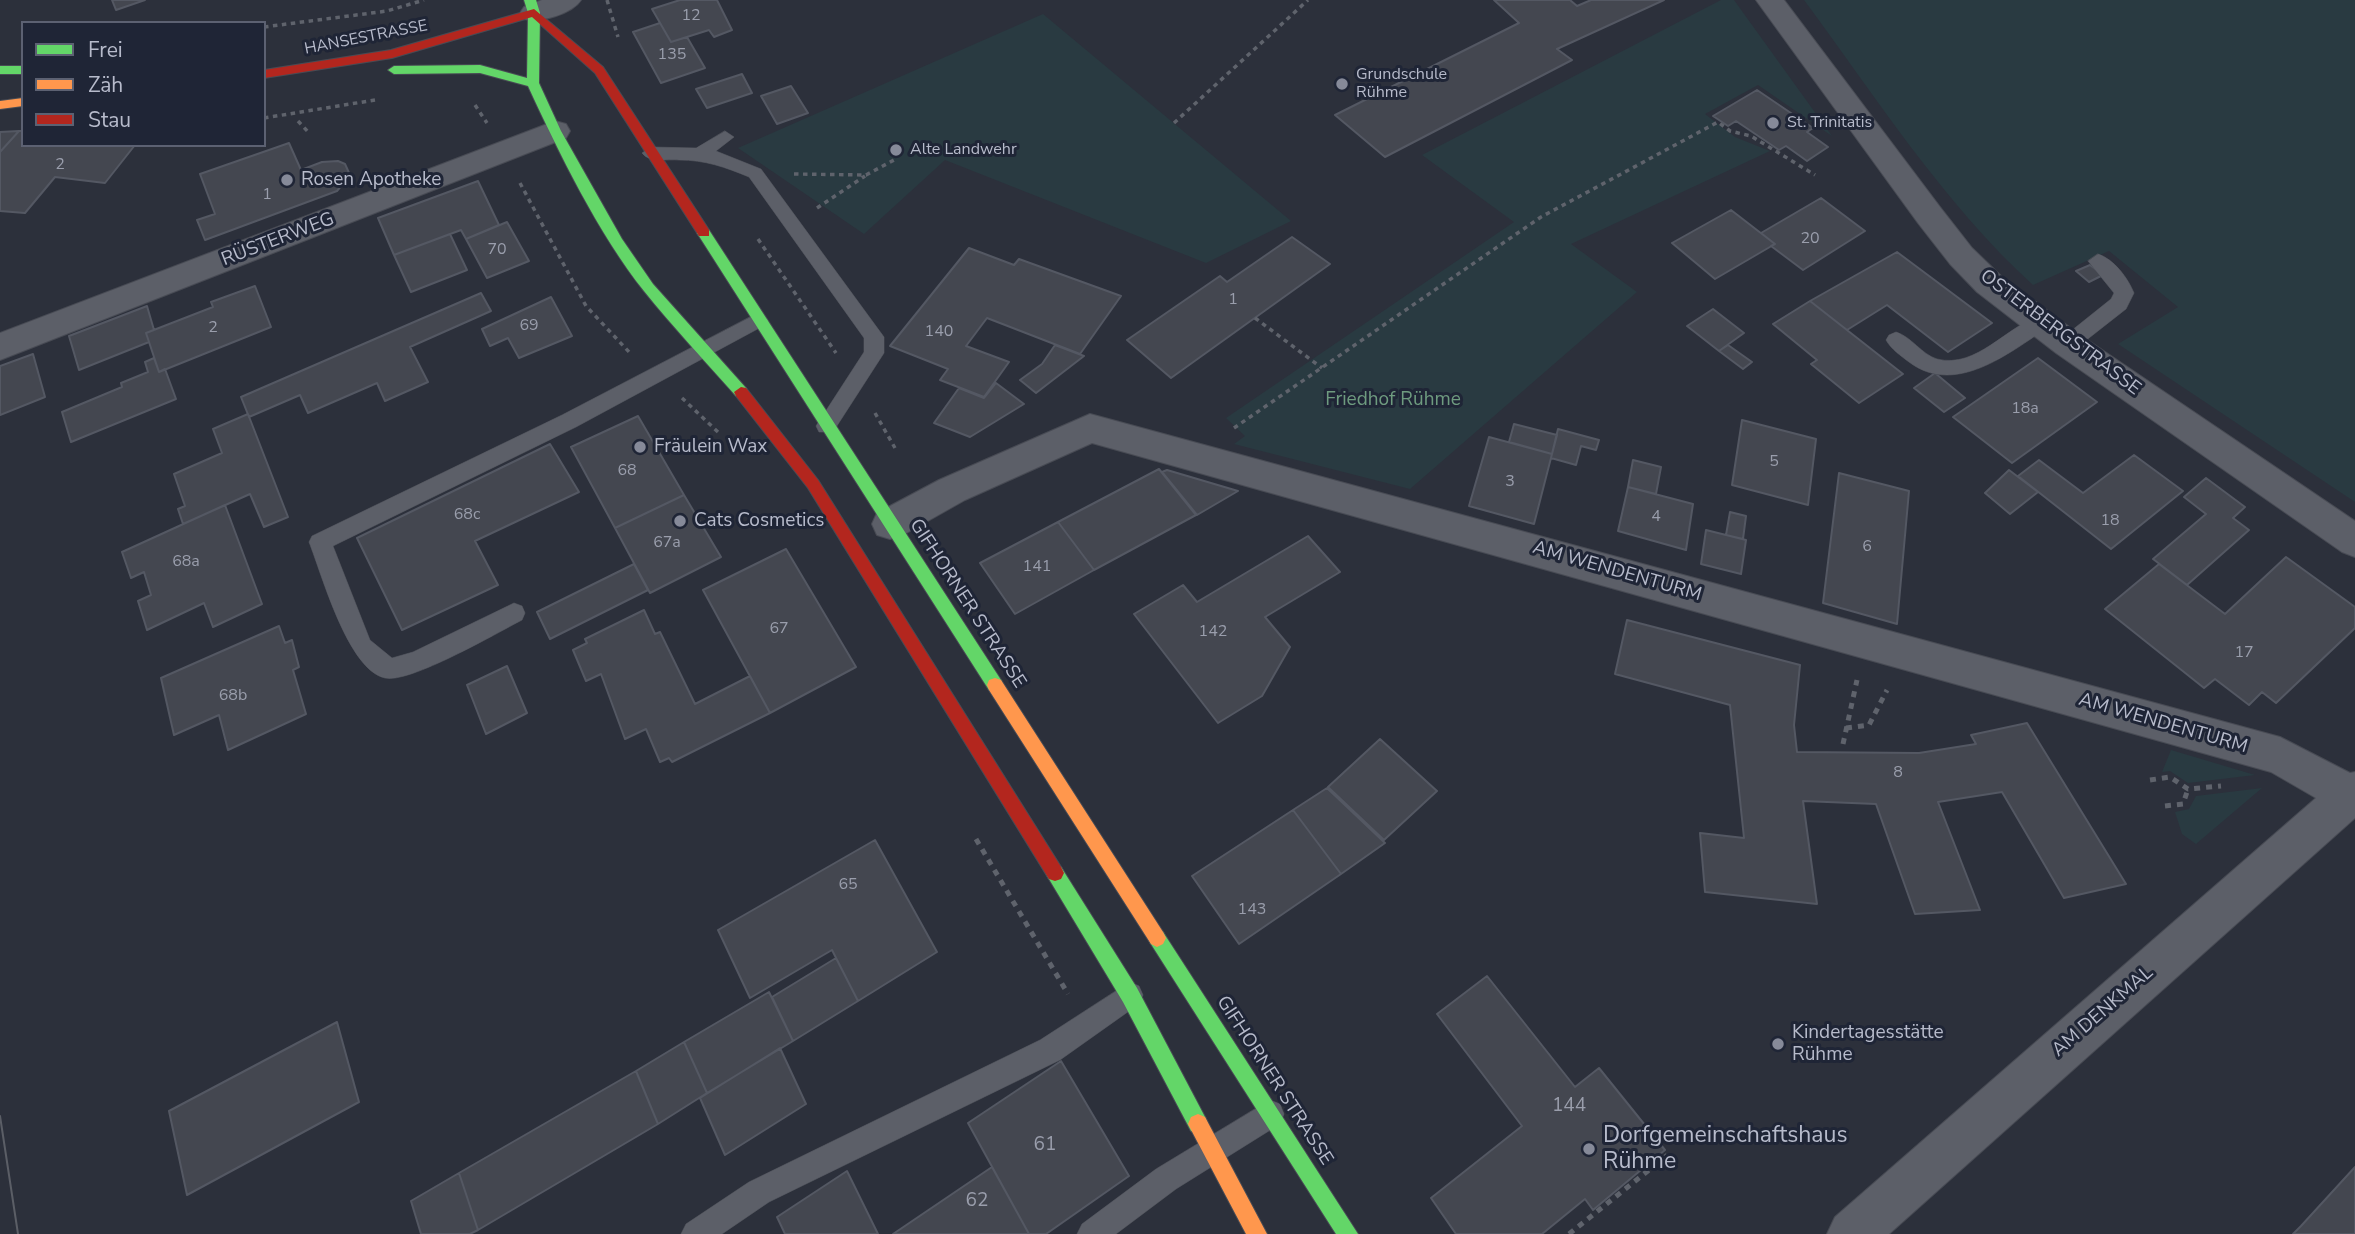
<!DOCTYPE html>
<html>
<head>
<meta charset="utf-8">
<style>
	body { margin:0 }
	#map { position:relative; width:2355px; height:1234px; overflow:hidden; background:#2c303b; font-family:"Nunito Sans",sans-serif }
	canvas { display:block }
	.legend { position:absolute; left:21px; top:21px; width:245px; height:126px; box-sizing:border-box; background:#1f2536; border:2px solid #5c6172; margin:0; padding:9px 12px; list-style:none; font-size:21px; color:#b7bbcb }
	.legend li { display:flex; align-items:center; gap:14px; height:35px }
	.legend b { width:35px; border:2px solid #5c6172 }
</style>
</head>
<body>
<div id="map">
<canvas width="2355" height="1234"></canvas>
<ul class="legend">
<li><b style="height:9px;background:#63d668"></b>Frei</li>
<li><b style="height:9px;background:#ff974d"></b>Zäh</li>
<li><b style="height:9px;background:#b3261e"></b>Stau</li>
</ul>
</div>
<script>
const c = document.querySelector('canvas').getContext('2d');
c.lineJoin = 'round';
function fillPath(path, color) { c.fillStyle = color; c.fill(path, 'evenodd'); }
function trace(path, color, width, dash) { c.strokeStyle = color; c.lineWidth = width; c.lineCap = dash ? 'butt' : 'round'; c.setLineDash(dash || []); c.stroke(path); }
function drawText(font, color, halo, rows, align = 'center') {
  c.font = font + ' "Nunito Sans",sans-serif'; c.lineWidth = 6; c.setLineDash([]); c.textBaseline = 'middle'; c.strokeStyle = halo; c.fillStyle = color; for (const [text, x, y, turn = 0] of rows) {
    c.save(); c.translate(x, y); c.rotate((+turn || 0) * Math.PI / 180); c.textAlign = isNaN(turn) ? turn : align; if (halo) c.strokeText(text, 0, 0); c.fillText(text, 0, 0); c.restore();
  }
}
fillPath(new Path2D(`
	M1721,0H1734L1832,136L1758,85L1705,114L1735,137L1770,151L1571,244L1637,292L1410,489L1234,444L1245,436L1226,418L1514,222L1422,155Z
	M1804,0H2355V502L2118,344L2178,307L2109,251L2033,285C1943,203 1876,97 1804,0Z
	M1043,14L1291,221L1206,263L945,160L864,234L738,148Z
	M2171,750L2255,775L2188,783L2170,771L2162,772Z
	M2262,788L2196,844L2182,834L2175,812L2189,809L2196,796Z`), '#293a41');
const building = new Path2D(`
	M112,0H145L116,10Z
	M680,0H717L732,30L714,37L709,30L671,42L652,9Z
	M1494,0H1570L1577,6L1591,0H1664L1557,49L1572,60L1385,157L1335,115L1519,23Z
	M660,23L671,42L687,37L705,68L661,83L633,32Z
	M742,74L752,93L707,108L696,89Z
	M791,86L808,113L777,124L761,96Z
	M1757,90L1813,128L1807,132L1828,147L1807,161L1786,146L1779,150L1736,121L1728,126L1713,116Z
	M19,131H23V145H135L105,183L55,177L25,213L0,211V152Z
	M19,131L0,152V132Z
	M289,143L301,170L322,162L338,161L345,164L350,175L337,191L205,240L197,220L215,214L200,174Z
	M478,181L499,225L466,239L461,230L394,255L378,218Z
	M1821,198L1865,231L1803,270L1771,246L1775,244L1761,233Z
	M1731,210L1775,244L1715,279L1672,243Z
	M507,222L529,261L487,278L466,239Z
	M450,234L467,270L411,292L394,255Z
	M1292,237L1330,264L1171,378L1127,340L1220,276L1227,282Z
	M969,248L1014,265L1019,259L1121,296L1080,354L987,318L966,346L1009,362L984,397L940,380L948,369L890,346Z
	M1897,252L1992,323L1948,352L1887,305L1847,330L1810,301Z
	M2090,265L2103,275L2089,282L2076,271Z
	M255,286L271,327L159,372L146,333L213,307L211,302Z
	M481,293L491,311L410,347L428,382L385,401L377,383L308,413L300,395L249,417L241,397Z
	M551,297L572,336L519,358L508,338L490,346L482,329Z
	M1810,301L1903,374L1859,403L1811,364L1817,360L1773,324Z
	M147,306L154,330L146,333L149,342L79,370L69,336Z
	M1713,309L1744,333L1719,351L1687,326Z
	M1055,345L1084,356L1036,393L1020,380L1042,364Z
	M1728,345L1752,362L1743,369L1719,351Z
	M33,354L45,397L0,415V366Z
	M154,358L159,372L165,369L176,399L71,442L62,412L122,387L121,383L148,372L145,362Z
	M2038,358L2097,402L2012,463L1953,417Z
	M1935,373L1965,398L1944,412L1914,388Z
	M996,383L1024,404L970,437L934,423L959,388L984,398Z
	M248,414L288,517L264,527L250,494L183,524L178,509L185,506L174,474L222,453L213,429Z
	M638,416L684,495L615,528L571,447Z
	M1742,420L1816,439L1808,505L1732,485Z
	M1514,424L1557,435L1552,454L1509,442Z
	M1558,429L1599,440L1596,450L1581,446L1576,465L1551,458Z
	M1489,437L1552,454L1534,524L1469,506Z
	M550,444L579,492L475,541L498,585L402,630L357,538Z
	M2134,455L2183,491L2111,549L2018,476L2039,460L2083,493Z
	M1633,460L1661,467L1656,494L1628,487Z
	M1159,469L1196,515L1094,570L1058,522Z
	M1167,470L1238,491L1197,515L1162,472Z
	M2009,470L2038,492L2010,514L1985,493Z
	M1839,473L1909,491L1897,624L1823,603Z
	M2206,478L2245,507L2233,518L2249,530L2187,585L2153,559L2206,514L2184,497Z
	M1628,487L1693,504L1686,550L1618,531Z
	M684,495L721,557L650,593L615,528Z
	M225,505L262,604L213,627L204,603L147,630L138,601L151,595L144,572L131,578L122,552Z
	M1730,512L1746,516L1743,539L1726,535Z
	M1058,522L1094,570L1015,614L980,563Z
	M1706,530L1746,540L1741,574L1701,564Z
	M1308,536L1340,572L1265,617L1290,647L1262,696L1218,723L1134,614L1183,585L1197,602Z
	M786,549L856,667L770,713L703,590Z
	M2286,557L2355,607V628L2276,703L2262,692L2249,705L2215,679L2204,688L2105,609L2159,564L2225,614Z
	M634,564L648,590L550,639L537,612Z
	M644,610L655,634L660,632L695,704L750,676L770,713L672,762L669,758L660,762L646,729L625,739L601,674L586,681L573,650L587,643L585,639Z
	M1627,620L1800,665L1794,725L1797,752L1919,753L1976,744L1971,735L2027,723L2126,884L2064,898L2002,792L1938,802L1980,910L1915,914L1876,804L1803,801L1817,904L1705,892L1700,833L1744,838L1730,705L1615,674Z
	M279,626L285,643L292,640L299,667L293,670L306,714L228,750L219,715L174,735L161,678Z
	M507,666L527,713L486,734L467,685Z
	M1380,739L1437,791L1384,840L1328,787Z
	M1327,788L1385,843L1341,874L1293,810Z
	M1293,810L1341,874L1239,944L1192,876Z
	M875,840L937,952L858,1001L832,950L750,998L718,930Z
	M836,958L858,1001L793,1041L772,997Z
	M1487,976L1575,1087L1599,1068L1665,1150L1593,1210L1585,1199L1542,1234H1456L1431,1198L1522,1126L1437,1014Z
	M769,992L793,1041L707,1093L684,1042Z
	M337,1022L359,1102L187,1195L169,1111Z
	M684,1042L707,1093L658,1124L636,1071Z
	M780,1048L806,1104L725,1155L700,1098Z
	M1061,1061L1129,1176L1046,1234H1029L968,1123Z
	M636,1071L658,1124L478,1230L459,1173Z
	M992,1167L1029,1234H893Z
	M2355,1167V1234H2293L2301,1226Z
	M847,1171L878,1234H785L777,1217Z
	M459,1173L478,1230L470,1234H421L411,1201Z`);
fillPath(building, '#444750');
trace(building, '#545863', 2);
const lane = new Path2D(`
	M725,131L734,137L716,151L761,169L884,337V353L833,432H819L816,426L864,352V338L749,177C725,167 705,160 679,160C667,159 649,163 642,153L651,147L696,148Z
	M2098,254C2114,259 2128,278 2134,293L2126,309L2075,349H2061L2058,344L2061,339L2111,299L2114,293L2088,261Z
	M758,313L768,320L765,325L576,427L333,546L370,640L392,658L413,652L514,603L522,606L525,613L522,620C497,633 409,684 385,678C348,670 322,575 309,542L312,536L562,415Z
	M2040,316L2050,323L2047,328C2009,353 1955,397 1909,362C1901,356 1891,349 1886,340L1889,335L1896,332C1912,337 1921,354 1937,359C1977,369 2006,326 2040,316Z
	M1130,982L1139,986L1143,995L1139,1004L1060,1060L769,1202L722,1234H681L686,1224L749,1182L1040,1040Z
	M1270,1100L1280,1104L1284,1114L1280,1124L1176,1189L1116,1234H1077L1082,1224L1156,1169Z`);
const street = new Path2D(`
	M542,0H581C572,14 540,23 524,19L520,13L524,7Z
	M1756,0H1784L1940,207L1972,248L2001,276L2080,335L2355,521V557L2342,552L2056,353L1977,292L1950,264L1918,223Z
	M555,121L566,124L570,131L566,138L0,360V333Z
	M1090,414L2280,737L2350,773L2355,772V818L1889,1234H1827L1835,1217L2316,798L2271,772L1092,443L965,500L903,535L890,539L877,535L872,524L877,513L939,480Z`);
const fast = new Path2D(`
	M524,0H536L540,13L539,83L561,131L622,239L653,284L746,388L748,392L746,396H736C705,361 673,327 644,291C599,235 558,151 528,86L480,73L394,74L388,70L394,66L480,65L527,78L528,13Z
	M0,66H23V74H0Z
	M704,228L709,230L1001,680L1003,685L1001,690L995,692L989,690L699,236L697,233Z
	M1055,865L1061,867L1137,988L1205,1117L1208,1124L1205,1131L1198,1134L1191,1131L1123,1002L1049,879L1046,873L1049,867Z
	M1157,929L1163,932L1358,1234H1336L1151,944L1148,938L1151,932Z`);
const slow = new Path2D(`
	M23,98V106L0,109V101Z
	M995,678L1001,680L1163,932L1166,938L1163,944L1157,947L1151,944L989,690L987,685L989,680Z
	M1198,1114L1205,1117L1267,1234H1246L1188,1124L1191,1117Z`);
const jam = new Path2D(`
	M534,9L603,67L709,230V236H699L595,73L532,17L392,58L264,78V70L391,50Z
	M741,387L746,388L818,480L1061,867L1064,873L1061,879L1055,881L1049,879L808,488L736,396L734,392Z`);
trace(lane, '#484b54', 1);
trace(street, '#484b54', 2);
trace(fast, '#484b54', 2);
trace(slow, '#484b54', 2);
trace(jam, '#484b54', 2);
trace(new Path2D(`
	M607,0L618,37
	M264,27L387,11L424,0
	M475,105L487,123
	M264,118L375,100
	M298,121L310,134
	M1174,123L1308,0
	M794,174L866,175L894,160
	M520,183L586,306L630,353
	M817,208L865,176
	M758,239L836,353
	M1255,318L1322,368
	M682,398L719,433
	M875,413L895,448
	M1234,428L1541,217L1718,122L1730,131L1751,136L1815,175`), '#5f636c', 3.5, [4.5, 4.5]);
trace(new Path2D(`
	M1846,728L1869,725L1887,690
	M1843,744L1857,680
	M2150,780L2170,777L2188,789L2221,786
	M2165,806L2183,804L2188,789
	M976,839L1068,994
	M1569,1234L1669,1154`), '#5f636c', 5, [6, 6]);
fillPath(lane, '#5c5f68');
fillPath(street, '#5c5f68');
fillPath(fast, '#63d668');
fillPath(slow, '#ff974d');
fillPath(jam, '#b3261e');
trace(new Path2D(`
	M0,1116L18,1234`), '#5b5e66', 2);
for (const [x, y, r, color] of [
	[1342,84,7,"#868a99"],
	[1773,123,7,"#868a99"],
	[896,150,7,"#868a99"],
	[287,180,7,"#868a99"],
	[640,447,7,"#868a99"],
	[680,521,7,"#868a99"],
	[1778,1044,7,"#868a99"],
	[1589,1149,7,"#868a99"]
]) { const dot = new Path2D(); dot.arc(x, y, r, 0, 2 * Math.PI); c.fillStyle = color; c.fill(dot); trace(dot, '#1f2536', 2.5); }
drawText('16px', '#9a9eac', null, [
	["12",691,16],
	["135",672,55],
	["2",60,165],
	["1",267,195],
	["20",1810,239],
	["70",497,250],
	["1",1233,300],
	["69",529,326],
	["2",213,328],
	["140",939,332],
	["18a",2025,409],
	["5",1774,462],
	["68",627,471],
	["3",1510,482],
	["68c",467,515],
	["4",1656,517],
	["18",2110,521],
	["67a",667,543],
	["6",1867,547],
	["68a",186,562],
	["141",1037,567],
	["67",779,629],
	["142",1213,632],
	["17",2244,653],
	["68b",233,696],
	["8",1898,773],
	["65",848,885],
	["143",1252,910]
]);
drawText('16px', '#b7bbcb', '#1f2536', [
	["HANSESTRASSE",366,38,-11]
]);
drawText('16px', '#b7bbcb', '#1f2536', [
	["Grundschule",1356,75],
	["Rühme",1356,93],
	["St. Trinitatis",1787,123],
	["Alte Landwehr",910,150]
], 'left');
drawText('19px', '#b7bbcb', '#1f2536', [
	["Rosen Apotheke",301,180],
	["Fräulein Wax",654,447],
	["Cats Cosmetics",694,521],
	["Kindertagesstätte",1792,1033],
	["Rühme",1792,1055]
], 'left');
drawText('19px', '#b7bbcb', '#1f2536', [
	["RÜSTERWEG",278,240,-21],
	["OSTERBERGSTRASSE",2060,333,37],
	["AM WENDENTURM",1617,572,16],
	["GIFHORNER STRASSE",967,604,57],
	["AM WENDENTURM",2163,724,16],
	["AM DENKMAL",2103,1012,-41],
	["GIFHORNER STRASSE",1274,1081,57]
]);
drawText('19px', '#6e9b7f', '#1f2536', [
	["Friedhof Rühme",1393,400]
]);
drawText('19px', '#9a9eac', null, [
	["144",1569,1106],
	["61",1045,1145],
	["62",977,1201]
]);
drawText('23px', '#b7bbcb', '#1f2536', [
	["Dorfgemeinschaftshaus",1603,1136],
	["Rühme",1603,1162]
], 'left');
</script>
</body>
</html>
